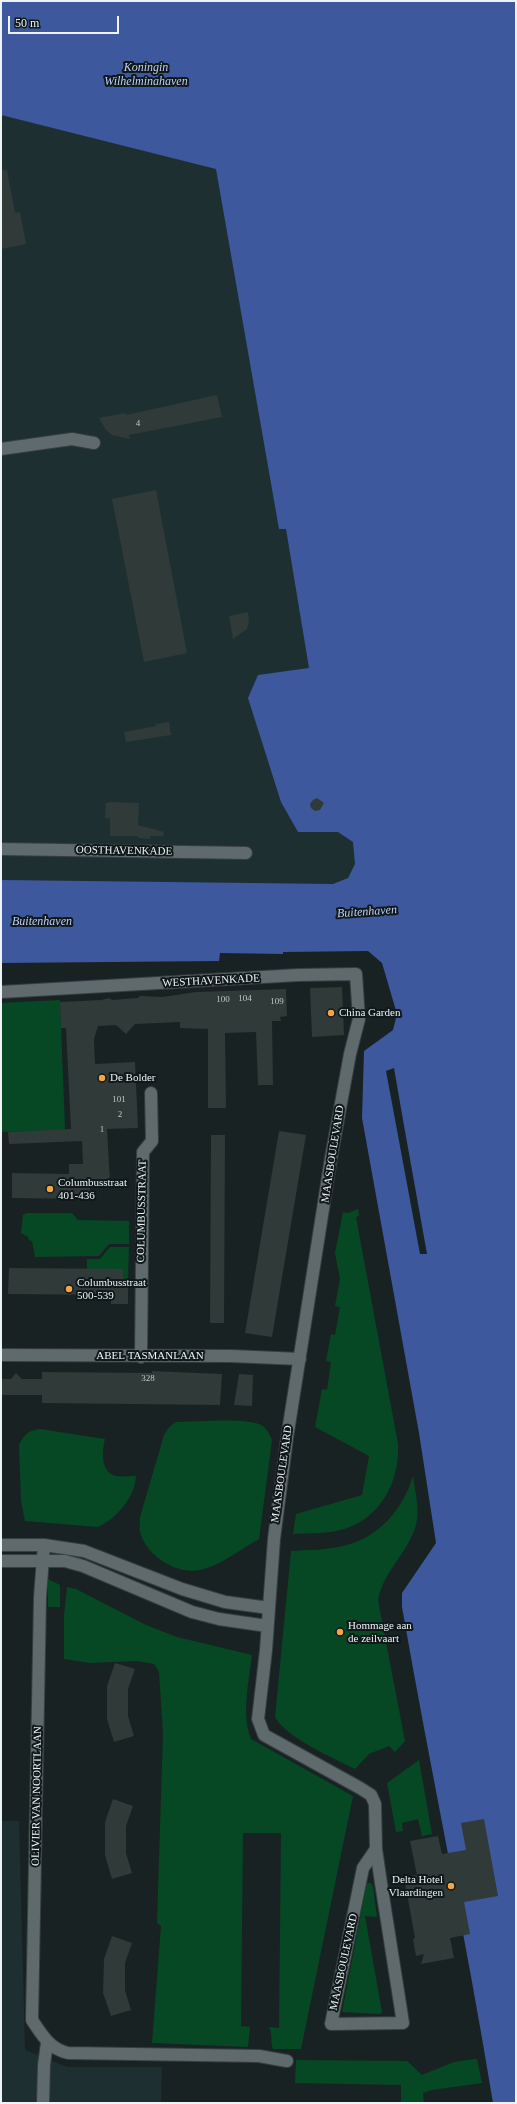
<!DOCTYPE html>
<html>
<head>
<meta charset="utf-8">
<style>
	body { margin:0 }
	#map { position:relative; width:517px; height:2104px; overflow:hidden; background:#182223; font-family:Georgia,serif }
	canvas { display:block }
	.frame { position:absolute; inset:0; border:2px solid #eef4f5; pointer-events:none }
	.scale { position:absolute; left:8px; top:16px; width:111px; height:18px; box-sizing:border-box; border:2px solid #eef4f5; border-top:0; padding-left:5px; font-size:12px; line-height:14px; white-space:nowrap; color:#eef4f5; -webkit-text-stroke:3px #0f181a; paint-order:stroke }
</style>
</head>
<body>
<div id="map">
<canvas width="517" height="2104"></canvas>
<div class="frame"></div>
<div class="scale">50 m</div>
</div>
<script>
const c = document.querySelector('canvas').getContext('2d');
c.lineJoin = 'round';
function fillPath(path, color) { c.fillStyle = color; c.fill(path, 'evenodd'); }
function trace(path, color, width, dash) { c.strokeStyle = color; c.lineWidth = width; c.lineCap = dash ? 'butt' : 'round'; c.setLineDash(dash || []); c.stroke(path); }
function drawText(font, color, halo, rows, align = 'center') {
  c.font = font + ' Georgia,serif'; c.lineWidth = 4; c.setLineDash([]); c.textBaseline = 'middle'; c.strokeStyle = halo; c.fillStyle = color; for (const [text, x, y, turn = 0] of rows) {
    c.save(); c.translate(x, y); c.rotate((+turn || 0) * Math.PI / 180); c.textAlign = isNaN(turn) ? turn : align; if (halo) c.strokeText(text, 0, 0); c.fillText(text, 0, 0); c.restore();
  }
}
fillPath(new Path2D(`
	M1,1H246L384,902L1,905Z
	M1,1821H19L25,2050L67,2067H162L161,2103H1Z`), '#1e2f32');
fillPath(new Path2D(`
	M60,1000L65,1128L64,1130L1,1132V1003Z
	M358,1209L359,1216L356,1217L398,1444C400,1484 378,1523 336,1531C322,1534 307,1533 293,1534L296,1514L362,1495L369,1456L315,1427L322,1389L327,1390L331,1362L326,1361L331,1334L335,1335L340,1307L335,1306L340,1279L335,1253L343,1212L348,1213Z
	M27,1213H72L78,1220L129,1221V1244H109L99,1256L35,1257L32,1241L29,1240L28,1237L21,1233L23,1215Z
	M110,1247H129L128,1281H123V1269H87V1259H100Z
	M176,1422C196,1422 245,1417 261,1425C267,1428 269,1434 272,1440L259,1539C241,1549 224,1563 204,1569C179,1577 147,1557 140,1532C139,1528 140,1522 140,1517L164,1435L170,1426Z
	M40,1429L105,1439C102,1451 100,1472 116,1476C122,1477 130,1476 136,1476C135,1497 117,1518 98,1527L25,1521L21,1501L19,1445C24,1434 28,1431 40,1429Z
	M413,1476C415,1491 420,1510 416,1525C408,1553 384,1570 378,1600L405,1741L395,1752L389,1746L369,1754L355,1769C335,1759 285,1737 275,1717L291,1551C308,1550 327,1550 343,1546C379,1538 403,1509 413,1476Z
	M48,1579L60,1585V1607H48Z
	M67,1587L76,1589L146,1625L177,1637L252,1655C249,1681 241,1714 251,1739L353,1796L301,2049H273C270,2042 273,2034 269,2027L279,2028L281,1833H243L241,2026L250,2027L248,2047L152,2043L161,1926L157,1923L163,1733L159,1672L154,1664L137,1661L90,1663L64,1659V1615Z
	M419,1760L432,1834L422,1836L418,1819L402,1823L403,1831L396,1832L387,1783Z
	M367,1883H371L373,1887L377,1917L365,1916L382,2012L380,2014L342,2012Z
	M474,2059H477L482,2083L432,2090L423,2093L424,2103H401V2085L295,2083L296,2060L407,2061L422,2075L454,2062Z`), '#064823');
fillPath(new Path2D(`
	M1,1H516V2103H493C466,1937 431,1773 402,1607V1593L436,1543L419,1433L362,1118L364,1051L393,1030L397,1014L382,963L368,951L283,952V954L220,953L219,961L1,963V880L333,884L348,878L355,864L353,842L338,832H298L281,802L248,698L258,675L309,668L286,529H279L216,169L1,115Z`), '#3d589d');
fillPath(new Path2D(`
	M394,1068L403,1120L427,1254H420L402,1157L386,1071Z`), '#182223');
fillPath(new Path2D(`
	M1,170H7L15,213L20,212L26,244L1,249Z
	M217,395L222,417L129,435L130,439L112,435L106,430L99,418L125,413L126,415Z
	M156,490L187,653L144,662L112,499Z
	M248,612L249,621L247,629L233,639L229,616Z
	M169,722L171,735L126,742L124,732L156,726L155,724Z
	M317,798L324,803L320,810L315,811L311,808L310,804L313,800Z
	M111,802L139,803L138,825L164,832L163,836H150V839L138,838L139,836H110V818H105L106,803Z
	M342,987L344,1035L312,1037L310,988Z
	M286,989L287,1016L280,1017L281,1021H272L273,1085H258L256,1032L225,1033L226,1108H208V1029L180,1028V1022L135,1024L126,1034L116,1025L98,1026L94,1039L95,1064L135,1062L138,1128L107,1129L110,1181L90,1182V1199L12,1198V1173L69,1174V1164H83L82,1141L9,1144L8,1132L71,1129L66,1028H61L60,1002L101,1000L109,998L112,1000L138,998L140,996L162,997L196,992Z
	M279,1131L306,1135L272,1337L245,1333Z
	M211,1135H225L224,1323H210Z
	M9,1268L123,1269V1284H128V1304H111V1295L8,1294Z
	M152,1371L222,1374L220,1405L42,1403V1395H1V1379H11L16,1373L22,1379H42V1372L152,1373Z
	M239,1374L253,1375L252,1406L234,1405Z
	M115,1663L135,1669L128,1689V1716L134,1736L114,1742L107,1719V1686Z
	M113,1799L133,1806L126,1826V1853L132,1873L112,1879L105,1855V1822Z
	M484,1819L498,1896L464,1902L470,1934L450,1938L454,1958L421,1964L424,1954L416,1956L413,1939L415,1938L404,1877L417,1875L410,1841L438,1836L442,1854L466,1850L461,1823Z
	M112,1936L132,1943L125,1963V1990L131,2010L111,2016L103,1993L104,1959Z`), '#303a38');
const minor = new Path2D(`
	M1,449L72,439L94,443
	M1,849L246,853
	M1,992L298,975L356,974L359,1019L350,1054L331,1158L287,1438L274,1539L266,1650L258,1719L264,1735L360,1788L371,1795L375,1804L376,1849L381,1883L403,2023L331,2024L363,1868L376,1849
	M1,1355L231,1356L300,1359
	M141,1357L143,1152L152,1141L151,1093
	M1,1545H44L84,1551L182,1589L225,1602L269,1608
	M44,1545L40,1597L32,2020C42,2035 50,2049 68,2053L259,2056L287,2061
	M1,1561H65L83,1566L192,1612L219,1619L267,1626
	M43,2103L44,2065L47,2043`);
trace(minor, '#373e40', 14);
trace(minor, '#5f6a6c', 12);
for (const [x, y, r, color] of [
	[331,1013,4,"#f4a443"],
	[102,1078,4,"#f4a443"],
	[50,1189,4,"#f4a443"],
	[69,1289,4,"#f4a443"],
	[340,1632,4,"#f4a443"],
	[451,1886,4,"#f4a443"]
]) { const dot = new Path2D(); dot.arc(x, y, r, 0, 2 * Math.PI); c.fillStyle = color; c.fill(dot); trace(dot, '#0f181a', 1.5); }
drawText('9px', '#bec6c6', null, [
	["4",138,424],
	["104",245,999],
	["100",223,1000],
	["109",277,1002],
	["101",119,1100],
	["2",120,1115],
	["1",102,1130],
	["328",148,1379]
]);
drawText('11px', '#eef4f5', '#0f181a', [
	["OOSTHAVENKADE",124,851,1],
	["WESTHAVENKADE",211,981,-3],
	["MAASBOULEVARD",333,1154,-81],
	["COLUMBUSSTRAAT",142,1211,-89],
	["ABEL TASMANLAAN",150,1356],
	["MAASBOULEVARD",282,1474,-82],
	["OLIVIER VAN NOORTLAAN",37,1796,-89],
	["MAASBOULEVARD",344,1962,-78]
]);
drawText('11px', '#eef4f5', '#0f181a', [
	["China Garden",339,1013],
	["De Bolder",110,1078],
	["Columbusstraat",58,1183],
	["401-436",58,1196],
	["Columbusstraat",77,1283],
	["500-539",77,1296],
	["Hommage aan",348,1626],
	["de zeilvaart",348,1639],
	["Delta Hotel",443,1880,"right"],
	["Vlaardingen",443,1893,"right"]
], 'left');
drawText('italic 12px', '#bfd1f8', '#0f181a', [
	["Koningin",146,68],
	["Wilhelminahaven",146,82],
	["Buitenhaven",367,912,-4],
	["Buitenhaven",42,922]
]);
</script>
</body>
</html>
